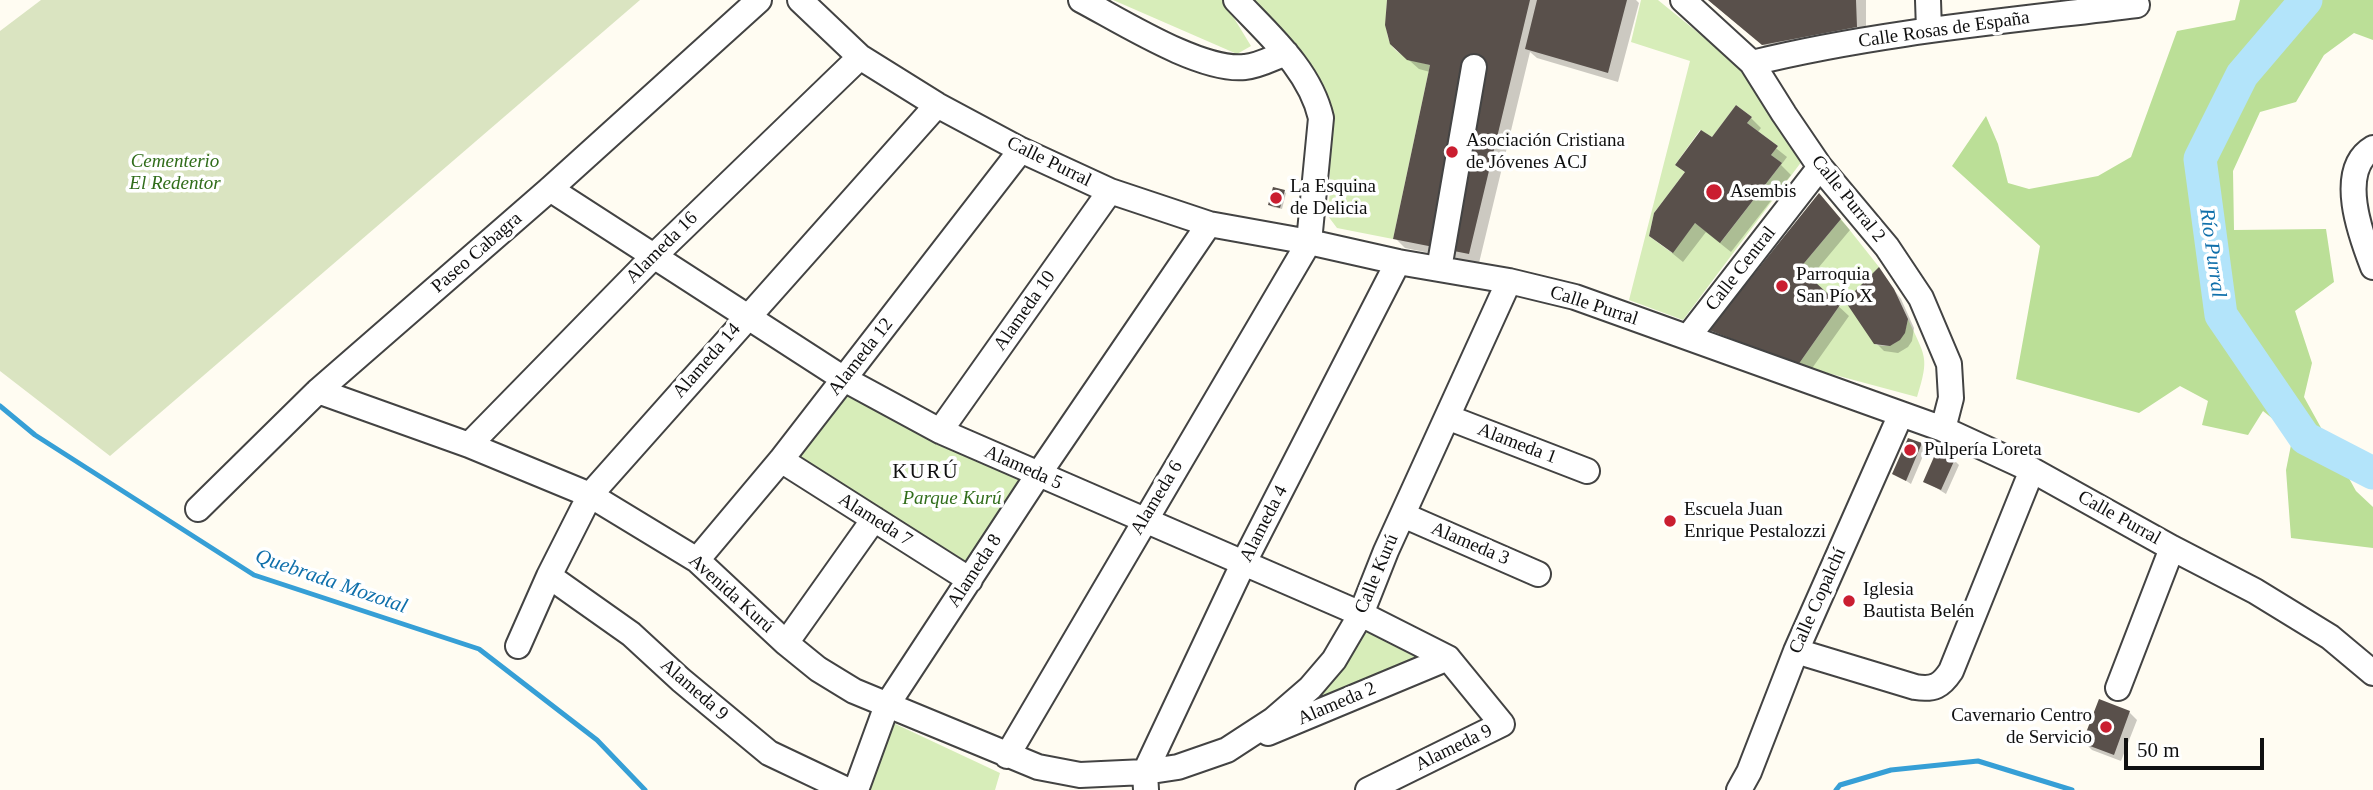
<!DOCTYPE html>
<html>
<head>
<meta charset="utf-8">
<style>
	body { margin:0 }
	#map { position:relative; width:2373px; height:790px; overflow:hidden; background:#fffcf2; font-family:"Times New Roman",serif }
	canvas { display:block }
	.scale { position:absolute; left:2124px; top:738px; width:140px; height:32px; box-sizing:border-box; border:4px solid #101010; border-top:0; padding-left:9px; font-size:21px; line-height:24px; white-space:nowrap; color:#101010; -webkit-text-stroke:5px #fff; paint-order:stroke }
</style>
</head>
<body>
<div id="map">
<canvas width="2373" height="790"></canvas>
<div class="scale">50 m</div>
</div>
<script>
const c = document.querySelector('canvas').getContext('2d');
c.lineJoin = 'round';
function fillPath(path, color) { c.fillStyle = color; c.fill(path, 'evenodd'); }
function trace(path, color, width, dash) { c.strokeStyle = color; c.lineWidth = width; c.lineCap = dash ? 'butt' : 'round'; c.setLineDash(dash || []); c.stroke(path); }
function drawText(font, color, halo, rows, align = 'center') {
  c.font = font + ' "Times New Roman",serif'; c.lineWidth = 7; c.setLineDash([]); c.textBaseline = 'middle'; c.strokeStyle = halo; c.fillStyle = color; for (const [text, x, y, turn = 0] of rows) {
    c.save(); c.translate(x, y); c.rotate((+turn || 0) * Math.PI / 180); c.textAlign = isNaN(turn) ? turn : align; if (halo) c.strokeText(text, 0, 0); c.fillText(text, 0, 0); c.restore();
  }
}
fillPath(new Path2D(`
	M1113,0H1223L1251,46L1237,54Z
	M1244,0H1387C1384,43 1387,54 1430,65L1393,239L1337,228L1328,216L1330,189V111Z
	M1641,0H1658L1739,66L1802,161L1683,320L1629,300L1690,61L1631,42ZM1736,105L1752,117L1747,123L1778,146L1771,155L1782,163L1721,242L1695,223L1672,253L1649,236L1654,213L1685,172L1675,165L1700,130L1712,137Z
	M1841,219L1879,267L1874,344C1894,351 1905,338 1908,319C1925,357 1930,356 1917,397L1798,365L1840,305L1800,268Z
	M846,385L1024,479L967,565L792,453Z
	M1371,626L1429,656L1297,716L1329,682Z
	M889,721L1000,773L995,790H863Z`), '#d7edb9');
fillPath(new Path2D(`
	M2240,0H2373V40L2354,33L2324,55L2296,102L2260,112L2233,171L2234,230L2326,229L2334,282L2295,311L2312,363L2304,397L2356,491L2373,507V548L2291,538L2286,470L2293,435L2263,411L2248,435L2202,425L2208,401L2180,386L2139,413L2016,379L2040,246L1952,166L1986,116L1998,144L2008,183L2029,189L2098,176L2131,157L2177,31L2235,20Z`), '#bbdf97');
fillPath(new Path2D(`
	M41,0H640L110,456L0,371V31Z`), '#dae4c1');
fillPath(new Path2D(`
	M1389,0H1636L1639,3L1618,82L1537,58L1530,52L1479,263L1405,248L1395,238L1430,72L1419,69L1402,54Z
	M1708,0H1866V37L1774,54Z
	M1751,118L1761,128L1757,133L1787,157L1781,165L1791,175L1731,252L1706,232L1683,262L1651,236L1686,173L1677,165L1712,139Z
	M1284,192L1286,193L1282,209L1272,207L1270,205Z
	M1819,195L1850,230L1809,279L1849,316L1808,374L1721,340L1711,330Z
	M1879,270L1901,299L1914,328L1912,341L1908,347L1898,353L1884,351L1876,343Z
	M1921,444L1926,449L1911,484L1894,473Z
	M1954,460L1959,465L1946,494L1925,481Z
	M2129,712L2137,720L2121,761L2092,750L2084,742Z`), '#0003');
trace(new Path2D(`
	M0,406L35,435L254,575L479,649L597,740L645,790
	M1836,790L1840,785L1891,770L1978,761L2072,790`), '#369fd6', 5);
trace(new Path2D(`
	M2306,0L2242,75L2200,159L2221,315L2305,438L2373,473`), '#b3e4fa', 33);
fillPath(new Path2D(`
	M1387,0H1530L1469,254L1393,239L1430,65L1407,60L1390,44L1385,25Z
	M1537,0H1627L1608,73L1525,49Z
	M1708,0H1856L1857,27L1762,45Z
	M1736,105L1752,117L1747,123L1778,146L1771,155L1782,163L1720,243L1695,223L1673,253L1649,236L1654,213L1685,172L1675,165L1701,130L1712,137Z
	M1273,187L1285,190L1280,208L1268,205Z
	M1819,193L1841,219L1800,268L1840,305L1798,365L1709,330Z
	M1879,267L1894,289L1908,319L1905,333L1900,340L1890,346L1874,344L1845,301Z
	M1908,438L1922,443L1906,481L1892,474Z
	M1937,450L1955,459L1941,490L1923,482Z
	M2099,699L2130,711L2114,755L2082,743Z`), '#59504b');
const minor = new Path2D(`
	M800,0L860,57L937,105L1021,150L1110,191L1209,224L1309,242L1398,262L1509,281L1575,297L1943,429L2032,470L2172,548L2255,591L2330,637L2373,673
	M1081,0C1121,21 1201,72 1245,67C1258,66 1273,58 1286,53
	M1683,0L1752,63L1784,114L1820,167L1887,247L1921,298L1949,364L1951,398L1943,429
	M1928,0L1929,30
	M1752,63C1878,32 2008,21 2137,5
	M2373,148C2336,170 2361,236 2373,267
	M550,189L844,379L940,431L1361,614L1448,658L1502,724L1368,790
	M1439,269L1474,67
	M1688,337L1820,167
	M318,391L469,445L590,495L697,560L786,643L818,669L854,691L1038,767L1080,775L1145,772L1178,767L1227,750L1273,720L1310,688L1334,660L1361,614L1386,551L1509,281
	M1447,417L1587,471
	M940,431L1110,191
	M469,445L654,256L860,57
	M781,460L970,580
	M198,509L318,391L550,189L759,0
	M1403,515L1538,574
	M697,560L781,460L1021,150
	M549,576L631,634L681,680L769,753L847,790
	M786,643L874,519
	M518,646L549,576L590,495L937,105
	M1796,651L1915,687C1934,690 1941,686 1951,671L2032,470
	M2118,688L2172,548
	M1268,733L1448,658
	M1007,756L1309,242L1321,118C1310,70 1269,35 1236,0
	M856,790L887,705L1038,475L1209,224
	M1146,790L1145,772L1243,564L1398,262
	M1739,790L1749,772L1796,651L1901,414`);
trace(minor, '#434343', 28);
trace(minor, '#fff', 24);
for (const [x, y, r, color] of [
	[1452,152,7,"#ca1e30"],
	[1714,192,9,"#ca1e30"],
	[1276,198,7,"#ca1e30"],
	[1782,286,7,"#ca1e30"],
	[1910,450,7,"#ca1e30"],
	[1670,521,7,"#ca1e30"],
	[1849,601,7,"#ca1e30"],
	[2106,727,7,"#ca1e30"]
]) { const dot = new Path2D(); dot.arc(x, y, r, 0, 2 * Math.PI); c.fillStyle = color; c.fill(dot); trace(dot, '#fff', 2.5); }
drawText('19px', '#101010', '#fff', [
	["Calle Rosas de España",1944,30,-8],
	["Calle Purral",1049,162,26],
	["Calle Purral 2",1848,199,51],
	["Alameda 16",662,248,-45],
	["Paseo Cabagra",477,253,-41],
	["Calle Central",1741,269,-52],
	["Calle Purral",1594,306,18],
	["Alameda 10",1025,311,-55],
	["Alameda 12",861,357,-52],
	["Alameda 14",707,361,-49],
	["Alameda 1",1517,444,21],
	["Alameda 5",1023,468,24],
	["Alameda 6",1157,498,-59],
	["Calle Purral",2119,518,29],
	["Alameda 7",875,520,32],
	["Alameda 4",1264,524,-63],
	["Alameda 3",1470,544,23],
	["Alameda 8",975,571,-57],
	["Calle Kurú",1377,574,-67],
	["Avenida Kurú",731,594,42],
	["Calle Copalchí",1818,601,-66],
	["Alameda 9",694,690,41],
	["Alameda 2",1337,704,-23],
	["Alameda 9",1454,748,-26]
]);
drawText('19px', '#101010', '#fff', [
	["Asociación Cristiana",1466,141],
	["de Jóvenes ACJ",1466,163],
	["La Esquina",1290,187],
	["de Delicia",1290,209],
	["Asembis",1730,192],
	["Parroquia",1796,275],
	["San Pío X",1796,297],
	["Pulpería Loreta",1924,450],
	["Escuela Juan",1684,510],
	["Enrique Pestalozzi",1684,532],
	["Iglesia",1863,590],
	["Bautista Belén",1863,612],
	["Cavernario Centro",2092,716,"right"],
	["de Servicio",2092,738,"right"]
], 'left');
drawText('italic 19px', '#316d1b', '#fff', [
	["Cementerio",175,162],
	["El Redentor",175,184],
	["Parque Kurú",952,499]
]);
drawText('italic 21px', '#1070ab', '#fff', [
	["Río Purral",2212,253,82],
	["Quebrada Mozotal",331,582,19]
]);
c.letterSpacing = '2px';
drawText('21px', '#101010', '#fff', [
	["KURÚ",926,472]
]);
c.letterSpacing = '0px';
</script>
</body>
</html>
